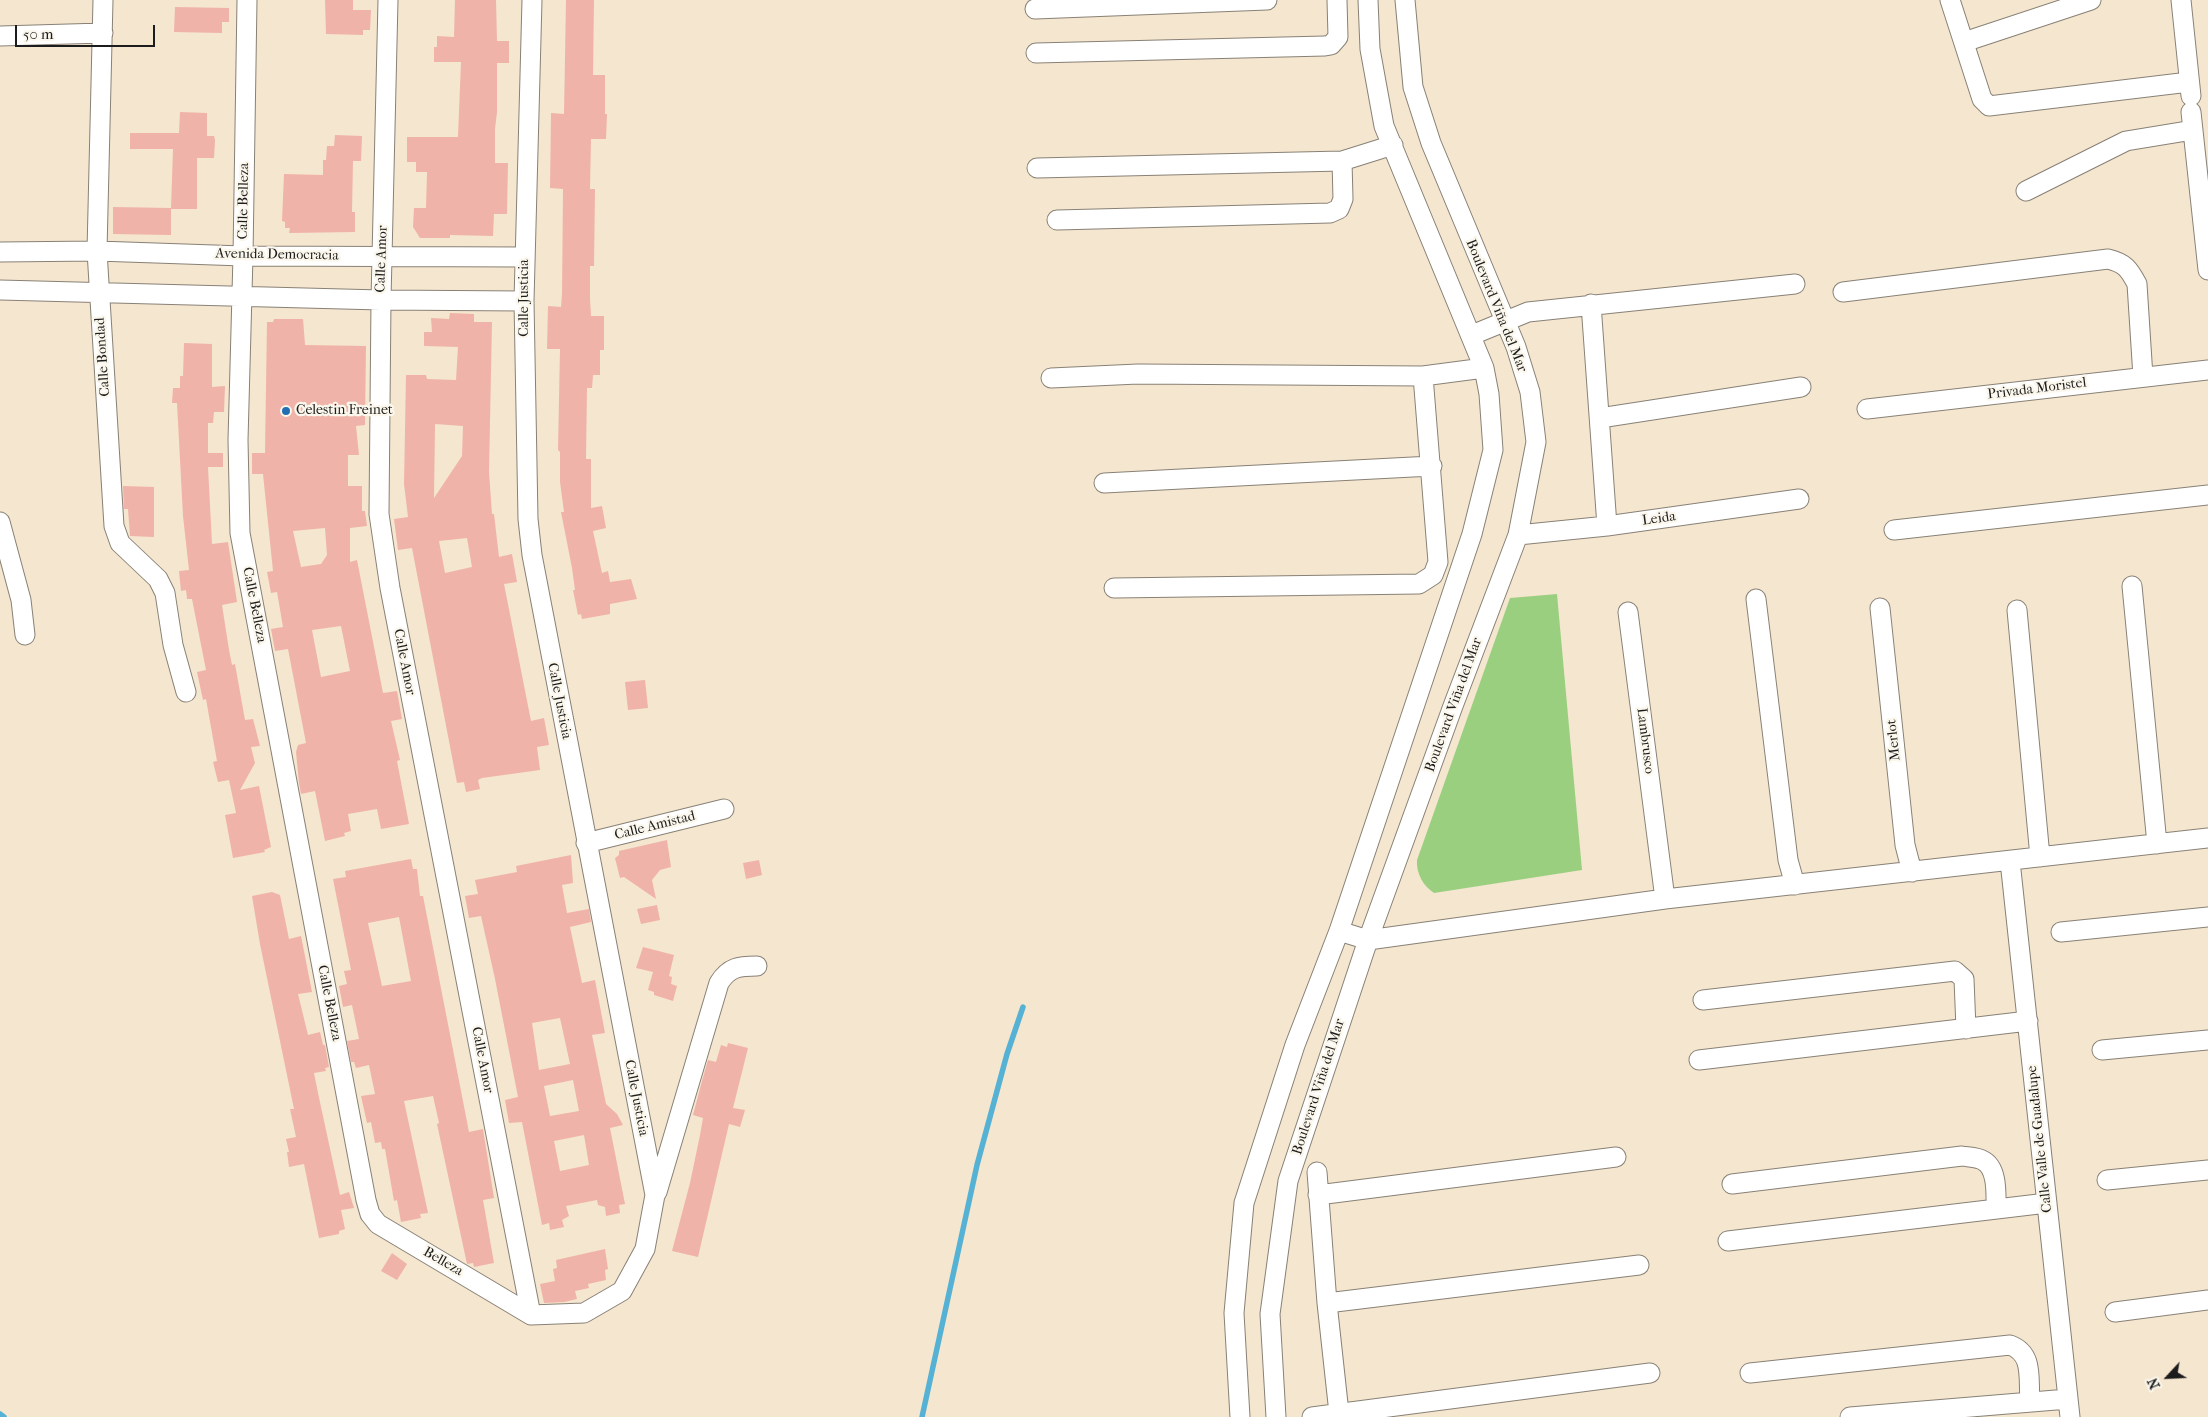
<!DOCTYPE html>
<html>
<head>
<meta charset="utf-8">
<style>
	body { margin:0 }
	#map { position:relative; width:2208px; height:1417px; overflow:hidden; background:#f5e6cf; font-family:"IM FELL French Canon",serif }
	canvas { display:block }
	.north { position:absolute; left:2143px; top:1352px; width:50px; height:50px; -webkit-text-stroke:4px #fbf7ec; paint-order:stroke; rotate:245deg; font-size:14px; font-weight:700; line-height:20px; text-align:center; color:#1c1c1c }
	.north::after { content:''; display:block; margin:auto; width:18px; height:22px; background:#1c1c1c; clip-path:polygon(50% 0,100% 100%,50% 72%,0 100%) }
	.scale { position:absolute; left:15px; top:25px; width:140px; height:22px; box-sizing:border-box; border:2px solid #1c1c1c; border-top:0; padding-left:6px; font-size:15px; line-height:18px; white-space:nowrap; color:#1c1c1c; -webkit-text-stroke:4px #fbf7ec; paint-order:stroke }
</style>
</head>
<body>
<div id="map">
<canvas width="2208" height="1417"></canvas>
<div class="north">N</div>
<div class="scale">50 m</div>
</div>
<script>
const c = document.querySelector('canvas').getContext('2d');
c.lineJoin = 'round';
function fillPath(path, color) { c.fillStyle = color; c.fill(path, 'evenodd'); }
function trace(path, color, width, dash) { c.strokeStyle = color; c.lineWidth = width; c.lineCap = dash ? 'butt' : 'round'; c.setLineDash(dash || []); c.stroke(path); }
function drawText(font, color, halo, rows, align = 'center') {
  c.font = font + ' "IM FELL French Canon",serif'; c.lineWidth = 4.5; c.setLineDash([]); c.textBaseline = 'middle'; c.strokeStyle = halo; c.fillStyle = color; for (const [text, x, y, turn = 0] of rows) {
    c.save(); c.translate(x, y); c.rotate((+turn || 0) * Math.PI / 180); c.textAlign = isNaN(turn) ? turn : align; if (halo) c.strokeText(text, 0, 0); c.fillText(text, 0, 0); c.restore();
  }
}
fillPath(new Path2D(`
	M1557,594L1582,870L1434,893C1423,886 1416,873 1417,860L1510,598Z`), '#9bcf80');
trace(new Path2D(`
	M0,1414L4,1417
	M922,1417L977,1165L1007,1054L1023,1007`), '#55b2d4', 5.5);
fillPath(new Path2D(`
	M325,0H353V10H371L370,30H363V35L326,34Z
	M455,0H496L497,41H509V63H497V112L495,129V163H508L507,214H494L493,236L450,235V238H420L413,227L414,208H426L427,172H416V162H407V137H458L461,62H434V47H437V36L454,37Z
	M566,0H594L593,75H605V114H607L606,139H591L590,189H595L594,266H590V299L591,316H604V350H600V375H593L592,388H587L586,459H591V508L602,506L606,528L593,531L602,573L608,571L610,582L631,579L637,599L610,604V614L582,619L581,614L578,615L573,590H575L572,568L561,512H564L560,482V452L558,450L560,349H547L548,306L561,307L562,294L563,189L550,188L551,113L564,114Z
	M175,7L229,8V22H222V33L174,32Z
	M180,112L207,113V136H214L215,140L214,158H197V209H171V235L113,234V207L171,208L173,149H130V133H179Z
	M335,135L362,136L361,161H353L352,212H355V232L289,233L290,228H285V222L282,221L284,174L323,175V160H326L327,146H334Z
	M450,313L474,314V322H492L489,472L492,514H494L499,557L512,554L517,582L504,584L531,721L544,718L549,745L537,747L540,770L482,778L478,780L480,789L466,792L464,782L457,783L412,548L398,550L394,519L408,517L404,484L406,375H426L427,379L456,380L458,347L424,346V332H432L431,318L449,319ZM435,424L463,426L462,456L434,498ZM467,538L472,567L445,573L439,541Z
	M274,319H303L305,345L366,346L365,425L356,426L359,455H348V486H362V511H365L367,526L350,528V562L357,560L383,693L397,691L402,719L391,721L400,760L397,761L409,824L381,829L377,809L348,814L351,831L344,833L345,836L325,841L315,791L301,794L299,783L296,752L298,745L306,743L288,649L275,651L271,629L283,627L277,592L271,593L267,572L273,571L263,474H252V453H265L267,322H273ZM325,528L327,555L321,564L301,567L293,531ZM341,626L350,671L321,677L312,630Z
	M184,343L212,344V387L225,386L224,412H214L213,423H208V453H223V467H208L212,544L228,542L237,602L222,605L229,650L232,665L235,664L245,720L253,719L260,746L251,747L255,763L240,790L259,786L271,847L264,850L265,852L233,858L225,815L236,813L229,780L218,782L213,762L217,761L206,699L203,700L197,672L206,670L192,599H187L186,590L181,591L179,571L189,570L183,516L177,403H172L173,388H180V376H183Z
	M123,486L154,487V537L130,536L128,509H124Z
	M645,680L648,708L628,710L625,682Z
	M667,840L671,867L660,870L652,880L656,899L624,877L620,878L615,858L619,855V851Z
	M571,855L573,883L562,885L567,913L589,909L591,922L570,927L582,983L595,980L605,1033L592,1035L606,1104L617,1114L623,1125L610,1128L625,1204L619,1205L620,1213L606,1216L605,1207L598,1205L597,1200L566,1206L569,1216L562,1220L564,1227L550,1230L549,1223L542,1225L522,1122L509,1123L505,1100L518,1097L495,979L481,916L469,918L465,896L478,894L475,880L517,872L516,866ZM560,1018L570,1064L539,1070L532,1023ZM573,1080L579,1111L550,1116L544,1086ZM584,1135L589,1165L560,1171L554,1141Z
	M411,859L413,869H417L420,896H423L469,1132L483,1129L494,1198L483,1200L494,1263L474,1267L473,1263L467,1264L437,1124L439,1123L433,1096L404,1101L428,1213L420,1214L421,1218L401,1222L397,1200L394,1201L385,1149H382L381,1142L375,1143L371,1122L367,1123L361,1096L375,1094L369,1065L356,1068L354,1062H351L347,1041L359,1039L352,1005L343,1007L339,986L347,984L344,971L351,970L333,879L346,877L345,871ZM399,917L411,981L382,986L368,923Z
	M759,860L762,875L746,879L743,863Z
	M272,892L280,895L289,939L301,936L312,992L298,994L308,1035L320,1032L323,1045H325L329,1067L325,1068L326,1071L314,1073L318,1093L340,1195L349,1192L354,1208L341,1210L345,1229L339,1231V1234L319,1238L304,1164L289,1167L287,1152H289L286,1139L296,1137L290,1109H294L260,944L252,896Z
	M657,905L660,920L641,924L637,909Z
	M643,947L674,955L669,976L672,977L671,984L677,986L673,1001L654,995V992L648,990L653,972L636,968Z
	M728,1043L748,1048L733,1108L745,1110L740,1127L729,1124L698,1257L672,1251L690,1183L700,1135L703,1118L693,1115L702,1081L708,1060L716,1062L721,1045L727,1047Z
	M605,1249L608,1269L605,1270L606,1280L588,1284L589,1288L575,1291L577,1299L564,1302L544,1303L540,1284L555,1281L553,1269L557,1268L556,1260Z
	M392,1253L407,1264L397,1280L381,1271Z`), '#f0b3a9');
const minor = new Path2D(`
	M103,0L97,251L114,526L120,543L158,579L165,593L173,645L186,692
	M247,0L243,256L238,440L240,533L366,1200L370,1214L378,1224L531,1315
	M388,0L381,300L379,514L390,588L531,1315
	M1950,0L1982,99L1989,106L2189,82
	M2181,0L2191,96
	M1035,9L1267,0
	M0,36L103,33
	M1964,42L2091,0
	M1036,53L1325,46L1331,45L1338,37L1337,0
	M2191,112L2208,270
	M1037,168L1342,161L1393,145
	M2026,191L2126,141L2193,130
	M1057,220L1330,213L1339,209L1343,199L1342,161
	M0,252L97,251L243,256L525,257
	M0,290L381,300L524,301
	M1843,292L2108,259C2125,263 2129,269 2137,284L2143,377
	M1591,304L1607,526
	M1472,335L1528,312L1795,284
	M1051,378L1138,374L1423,376L1484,368
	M1867,409L2208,370
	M1600,418L1801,387
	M1104,483L1432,466
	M0,522L21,600L25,635
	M1894,530L2208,495
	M1518,535L1607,526L1799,499
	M2132,586L2157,844
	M1114,588L1419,584L1433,575L1438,562L1423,376
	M1756,599L1788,860L1795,885
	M1880,608L1905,845L1912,872
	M2017,610L2040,857
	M1628,612L1665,899
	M586,843L724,809
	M2010,861L2070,1417
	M1339,931L1368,940L1665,899L2208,838
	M2061,932L2208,917
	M1703,1000L1955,971L1964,979L1966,1029
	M2102,1050L2208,1040
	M1699,1060L2028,1021
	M1317,1172L1327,1303L1339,1413
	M2107,1180L2208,1170
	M1732,1184L1962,1156C1968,1157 1977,1157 1982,1160C1998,1167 1996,1194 1996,1209
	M657,1192L719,983C729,967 739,966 757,966
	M1318,1195L1616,1157
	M1728,1241L2047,1203
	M1327,1303L1639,1265
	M2115,1312L2208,1300
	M531,1315L584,1313L622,1291L645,1249L655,1195L532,555L528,519L524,301L532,0
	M1750,1373L2010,1345C2034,1354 2028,1378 2030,1400
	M1240,1417L1234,1313L1244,1203L1295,1045L1339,931L1472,534L1493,450L1489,394L1484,368L1384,126L1370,49L1368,0
	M1276,1417L1270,1314L1288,1181L1368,940L1453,706L1518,535L1536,442L1530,392L1516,347L1431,143L1413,87L1405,0
	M1312,1417L1650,1373
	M1850,1417L2068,1399`);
trace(minor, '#888176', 21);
trace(minor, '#fff', 19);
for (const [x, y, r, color] of [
	[286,411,5,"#1f6fb2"]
]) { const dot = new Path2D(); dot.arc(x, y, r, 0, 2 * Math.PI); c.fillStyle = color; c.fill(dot); trace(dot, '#fbf7ec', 2); }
drawText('14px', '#1c1c1c', '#fbf7ec', [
	["Calle Belleza",244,201,-89],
	["Avenida Democracia",277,255,1],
	["Calle Amor",382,259,-88],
	["Calle Justicia",525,298,-90],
	["Boulevard Viña del Mar",1496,306,68],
	["Calle Bondad",103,357,-94],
	["Privada Moristel",2037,389,-7],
	["Leida",1659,519,-8],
	["Calle Belleza",254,605,79],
	["Calle Amor",404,662,79],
	["Calle Justicia",559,701,79],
	["Boulevard Viña del Mar",1454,705,-70],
	["Merlot",1894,740,-96],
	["Lambrusco",1645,741,83],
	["Calle Amistad",655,826,-14],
	["Calle Belleza",329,1003,79],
	["Calle Amor",482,1060,79],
	["Boulevard Viña del Mar",1319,1087,-72],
	["Calle Justicia",636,1098,79],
	["Calle Valle de Guadalupe",2040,1139,-96],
	["Belleza",443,1262,30]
]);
drawText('14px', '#1c1c1c', '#fbf7ec', [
	["Celestin Freinet",296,411]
], 'left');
</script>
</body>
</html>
